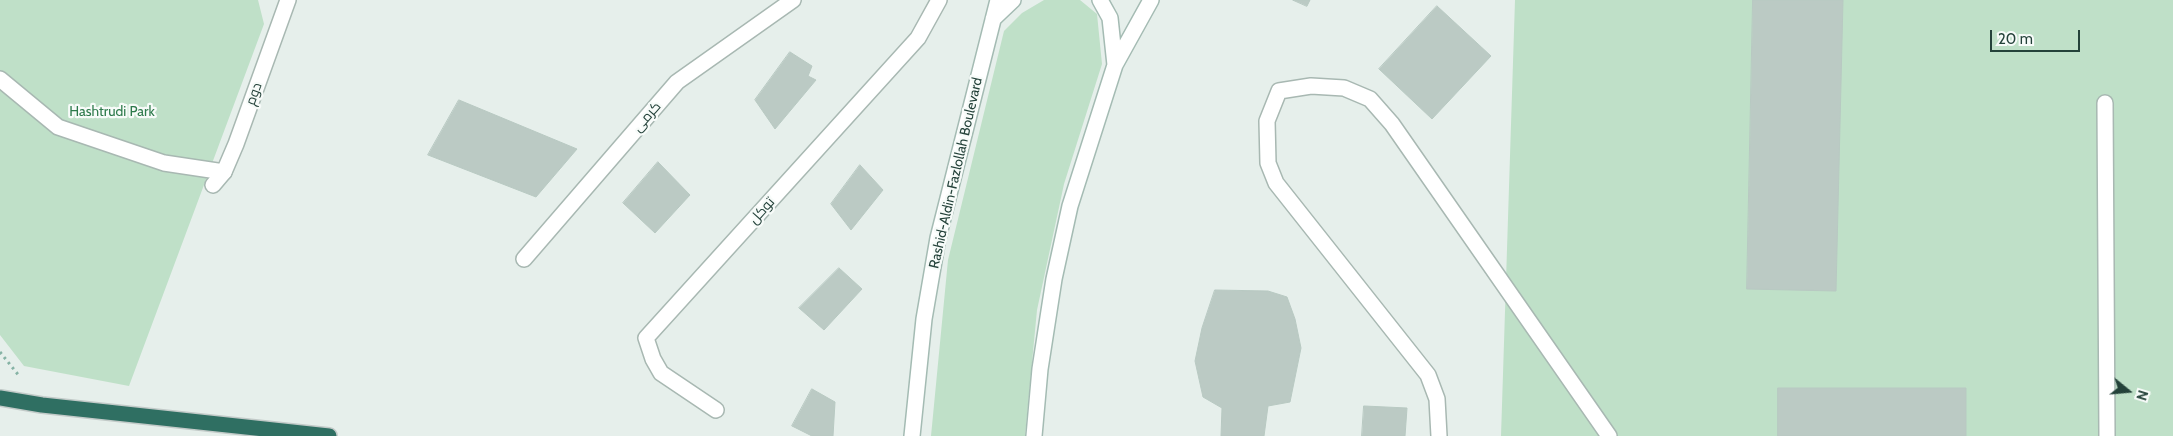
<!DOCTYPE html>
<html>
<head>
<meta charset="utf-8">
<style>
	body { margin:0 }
	#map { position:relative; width:2173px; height:436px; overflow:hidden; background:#e6efeb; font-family:Cabin,sans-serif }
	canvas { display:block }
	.north { position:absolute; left:2103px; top:366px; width:50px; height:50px; -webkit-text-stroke:4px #f7fbf9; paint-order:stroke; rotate:107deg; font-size:14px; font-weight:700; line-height:20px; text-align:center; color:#24423a }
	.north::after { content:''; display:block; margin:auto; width:18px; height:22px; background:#24423a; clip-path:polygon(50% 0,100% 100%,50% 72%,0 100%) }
	.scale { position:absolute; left:1990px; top:30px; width:90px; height:22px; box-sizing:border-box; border:2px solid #24423a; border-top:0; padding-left:6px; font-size:15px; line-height:18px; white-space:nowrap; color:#24423a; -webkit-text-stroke:4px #f7fbf9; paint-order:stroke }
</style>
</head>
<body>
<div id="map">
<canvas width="2173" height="436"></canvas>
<div class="north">N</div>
<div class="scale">20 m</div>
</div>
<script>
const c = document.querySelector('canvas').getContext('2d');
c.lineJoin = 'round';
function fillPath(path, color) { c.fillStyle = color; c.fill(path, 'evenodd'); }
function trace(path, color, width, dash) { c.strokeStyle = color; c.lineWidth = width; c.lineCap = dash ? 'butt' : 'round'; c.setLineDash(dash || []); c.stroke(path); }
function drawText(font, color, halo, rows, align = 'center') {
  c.font = font + ' Cabin,Cairo,sans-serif'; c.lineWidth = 4.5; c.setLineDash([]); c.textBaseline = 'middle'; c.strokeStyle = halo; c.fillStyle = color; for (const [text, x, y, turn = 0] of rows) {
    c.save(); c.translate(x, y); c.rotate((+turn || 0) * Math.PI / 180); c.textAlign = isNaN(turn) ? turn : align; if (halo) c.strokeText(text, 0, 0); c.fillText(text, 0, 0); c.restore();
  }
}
fillPath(new Path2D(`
	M0,0H258L264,24L129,386L24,366L0,335Z
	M1044,0H1080L1097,14L1102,64L1064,184L1037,310L1025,436H931L948,260L1004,31L1022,13Z
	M1515,0H2173V436H1501Z`), '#bfe0c8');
const building = new Path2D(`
	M1293,0H1310L1307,6Z
	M1753,0H1843L1836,291L1747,289Z
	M1437,6L1491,56L1432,119L1379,69Z
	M790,52L812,66L808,76L816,80L775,129L755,100Z
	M459,100L577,149L536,197L428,155Z
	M658,162L690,195L655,233L623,203Z
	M860,165L883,190L851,230L831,204Z
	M839,268L862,289L824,330L799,308Z
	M1215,290L1268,291L1287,297L1295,319L1301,348L1290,402L1268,406L1264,436H1221L1222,408L1203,397L1195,361L1202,328Z
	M1778,388H1966V436H1778Z
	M812,389L835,402L833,436H812L792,426Z
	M1364,406L1407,408L1405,436H1362Z`);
fillPath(building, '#bbcac4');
trace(building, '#b8c9c2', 1);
const lane = new Path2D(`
	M0,79L58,127L164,163L224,172
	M2105,103L2107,436
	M1439,436L1437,399L1428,375L1276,183L1268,163L1267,121L1279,91L1311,86L1344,88L1370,99L1392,124L1609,436`);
const street = new Path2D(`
	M213,185L224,172L236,144L288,0
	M524,259L677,82L793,0
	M716,410L661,373L653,359L646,338L918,38L939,0`);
const secondary = new Path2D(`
	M1100,0L1110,18L1115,65
	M993,19L1013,0
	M912,436L924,319L938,238L998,0
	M1034,436L1040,369L1054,279L1070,206L1115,65L1151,0`);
const highway = new Path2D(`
	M0,398L42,405L329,436`);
trace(lane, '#a8b8b2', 18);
trace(street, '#a8b8b2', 18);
trace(secondary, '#a4bbb3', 18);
trace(highway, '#c2cac8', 18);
trace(new Path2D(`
	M0,352L20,377`), '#86b3a5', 3, [2.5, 4]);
trace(lane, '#fff', 15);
trace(street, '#fff', 15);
trace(secondary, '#fff', 15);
trace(highway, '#2f6f62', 15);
drawText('14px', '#24423a', '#f7fbf9', [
	["دوم",254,94,-70],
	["کرمی",647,117,-49],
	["Rashid-Aldin-Fazlollah Boulevard",956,173,-77],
	["توکل",762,211,-48]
]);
drawText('14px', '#2d7a4b', '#f7fbf9', [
	["Hashtrudi Park",112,112]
]);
</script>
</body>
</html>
